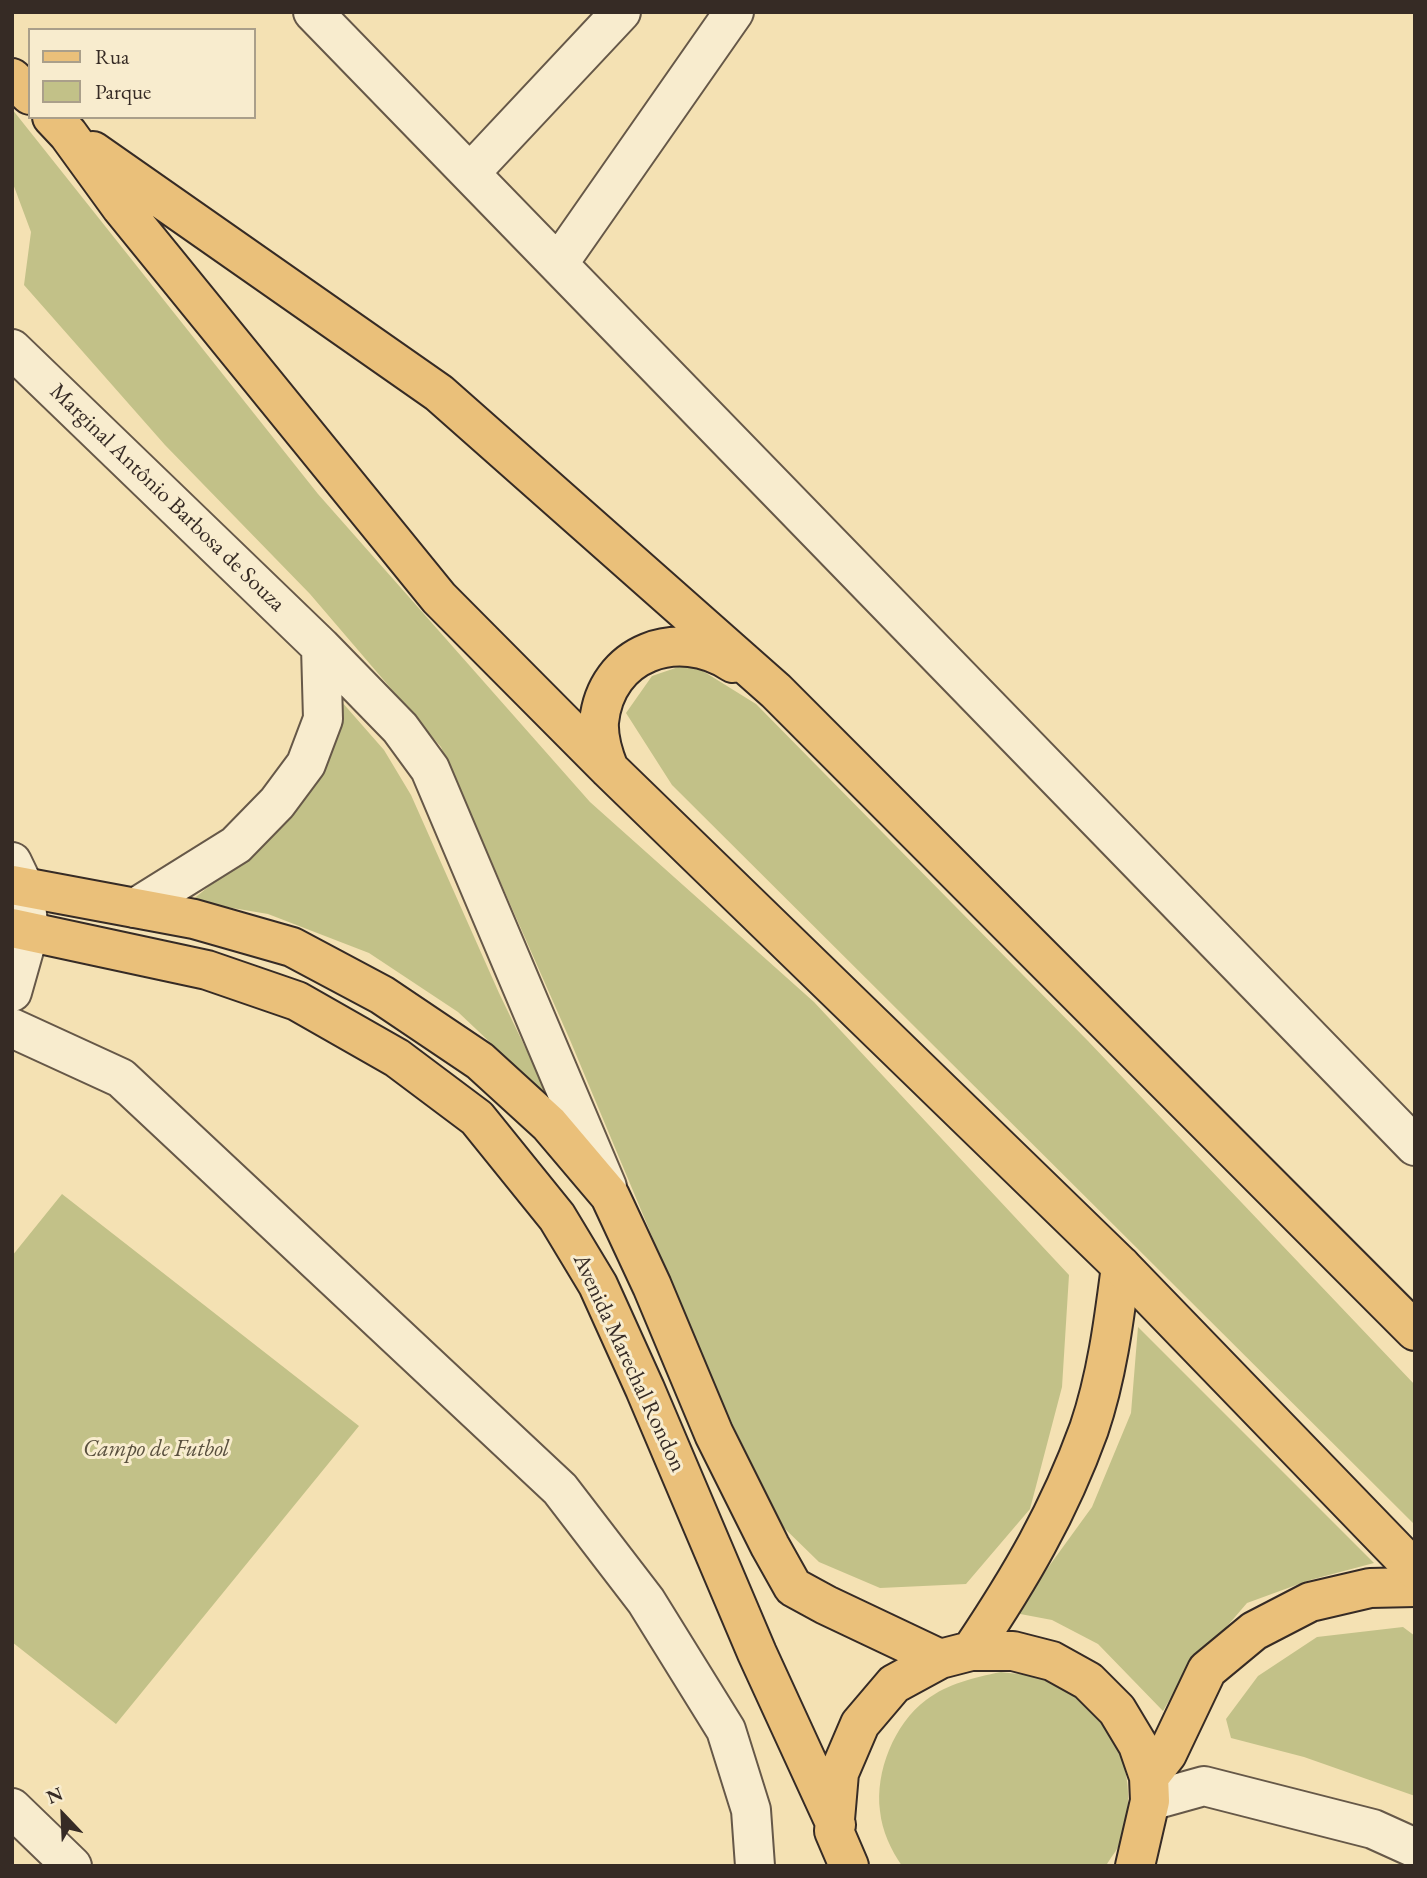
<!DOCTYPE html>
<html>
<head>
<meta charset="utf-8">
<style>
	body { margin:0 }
	#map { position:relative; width:1427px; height:1878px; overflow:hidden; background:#f4e1b3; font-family:"EB Garamond",serif }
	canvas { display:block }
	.frame { position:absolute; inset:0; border:14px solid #362b25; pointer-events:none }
	.legend { position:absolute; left:28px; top:28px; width:228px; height:91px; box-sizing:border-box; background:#f8ecce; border:2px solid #aa9f8a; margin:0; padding:9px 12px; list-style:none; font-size:21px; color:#362b25 }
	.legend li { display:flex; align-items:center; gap:14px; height:35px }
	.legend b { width:35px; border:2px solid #aa9f8a }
	.north { position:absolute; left:28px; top:1780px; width:70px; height:70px; -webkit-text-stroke:5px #f8ecce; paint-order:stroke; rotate:337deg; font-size:19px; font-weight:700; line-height:28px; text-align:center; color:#362b25 }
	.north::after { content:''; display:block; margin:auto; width:24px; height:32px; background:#362b25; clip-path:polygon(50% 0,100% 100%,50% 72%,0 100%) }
</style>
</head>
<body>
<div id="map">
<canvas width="1427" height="1878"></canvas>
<div class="frame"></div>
<ul class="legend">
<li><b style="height:9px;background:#eac07a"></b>Rua</li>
<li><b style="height:19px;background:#c2c188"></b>Parque</li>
</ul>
<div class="north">N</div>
</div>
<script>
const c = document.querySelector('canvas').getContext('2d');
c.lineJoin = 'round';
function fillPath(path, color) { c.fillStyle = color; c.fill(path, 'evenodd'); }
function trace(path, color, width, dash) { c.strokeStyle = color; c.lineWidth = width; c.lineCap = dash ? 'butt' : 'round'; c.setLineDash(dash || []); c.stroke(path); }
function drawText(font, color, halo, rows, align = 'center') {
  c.font = font + ' "EB Garamond",serif'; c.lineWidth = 6; c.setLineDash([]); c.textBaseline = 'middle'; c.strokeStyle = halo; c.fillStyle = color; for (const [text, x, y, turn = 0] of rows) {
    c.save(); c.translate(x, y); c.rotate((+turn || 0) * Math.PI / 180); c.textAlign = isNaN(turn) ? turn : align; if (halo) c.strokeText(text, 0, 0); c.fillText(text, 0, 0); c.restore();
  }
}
fillPath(new Path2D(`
	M12,109L318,494L590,802L814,1002L1069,1275L1062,1387L1030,1509L966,1584L880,1588L819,1562L780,1524L715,1387L570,1040L441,747L310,594L165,445L24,285L31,232L12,181Z
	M690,663L756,704L1088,1041L1415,1385V1525L672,785L626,713L652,676Z
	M341,701L384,750L411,795L499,993L550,1099L458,1012L369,953L268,914L191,901L273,834Z
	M62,1194L359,1426L116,1724L12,1642V1256Z
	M1138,1327L1374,1563L1310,1580L1247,1603L1180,1681L1163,1711L1098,1644L1052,1620L1015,1613L1092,1507L1131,1413Z
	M1403,1627L1415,1636V1796L1304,1757L1231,1738L1226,1719L1258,1676L1317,1637Z
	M1001,1672C1014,1674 1031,1674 1044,1679C1111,1705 1145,1774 1120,1843C1117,1851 1110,1858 1106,1866H902C891,1850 882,1831 880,1811C875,1772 894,1724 926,1700C949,1683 973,1678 1001,1672Z`), '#c2c188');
const minor = new Path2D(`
	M313,12L1415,1146
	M470,173L621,12
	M558,264L734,12
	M12,349L321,647L400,728L430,769L607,1187
	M12,862L24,887L29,932L12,992
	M135,908L236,845L277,803L306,764L323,719L321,647
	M12,1028L121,1078L560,1489L646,1601L726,1730L751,1810L755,1866
	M1150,1801L1204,1786L1373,1829L1415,1848
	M12,1808L72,1866`);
const major = new Path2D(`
	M12,885L194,919L292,947L382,995L480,1061L549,1124L610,1196L652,1286L714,1434L770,1546L793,1587L826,1605L940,1659
	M12,928L207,970L297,1001L397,1058L477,1118L557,1217L598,1285L645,1389L757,1653L836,1825
	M971,1651C1020,1578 1059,1512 1089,1429C1107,1376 1114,1320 1121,1266
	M1149,1777L1167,1754L1207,1670L1254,1631L1310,1602L1370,1588L1415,1587
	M849,1866L834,1831L839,1773L860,1724L894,1684L940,1659L971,1651H1013L1052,1661L1088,1681L1117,1710L1138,1745L1149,1777L1150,1801L1135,1866`);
const highway = new Path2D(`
	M12,78L30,95
	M52,117L68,134L121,207L439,598L609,769L1121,1266L1415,1570
	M93,151L439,393L776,691L1415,1331
	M609,769C603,754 598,739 599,722C606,652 678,627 733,663`);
trace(minor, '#665848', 42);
trace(major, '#362b25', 42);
trace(highway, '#362b25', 42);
trace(minor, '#f8ecce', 38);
trace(major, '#eac07a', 38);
trace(highway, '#eac07a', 38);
drawText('23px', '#362b25', '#f8ecce', [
	["Marginal Antônio Barbosa de Souza",167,498,44],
	["Avenida Marechal Rondon",629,1363,65]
]);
drawText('italic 23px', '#59503e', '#f8ecce', [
	["Campo de Futbol",156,1450]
]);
</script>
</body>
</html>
